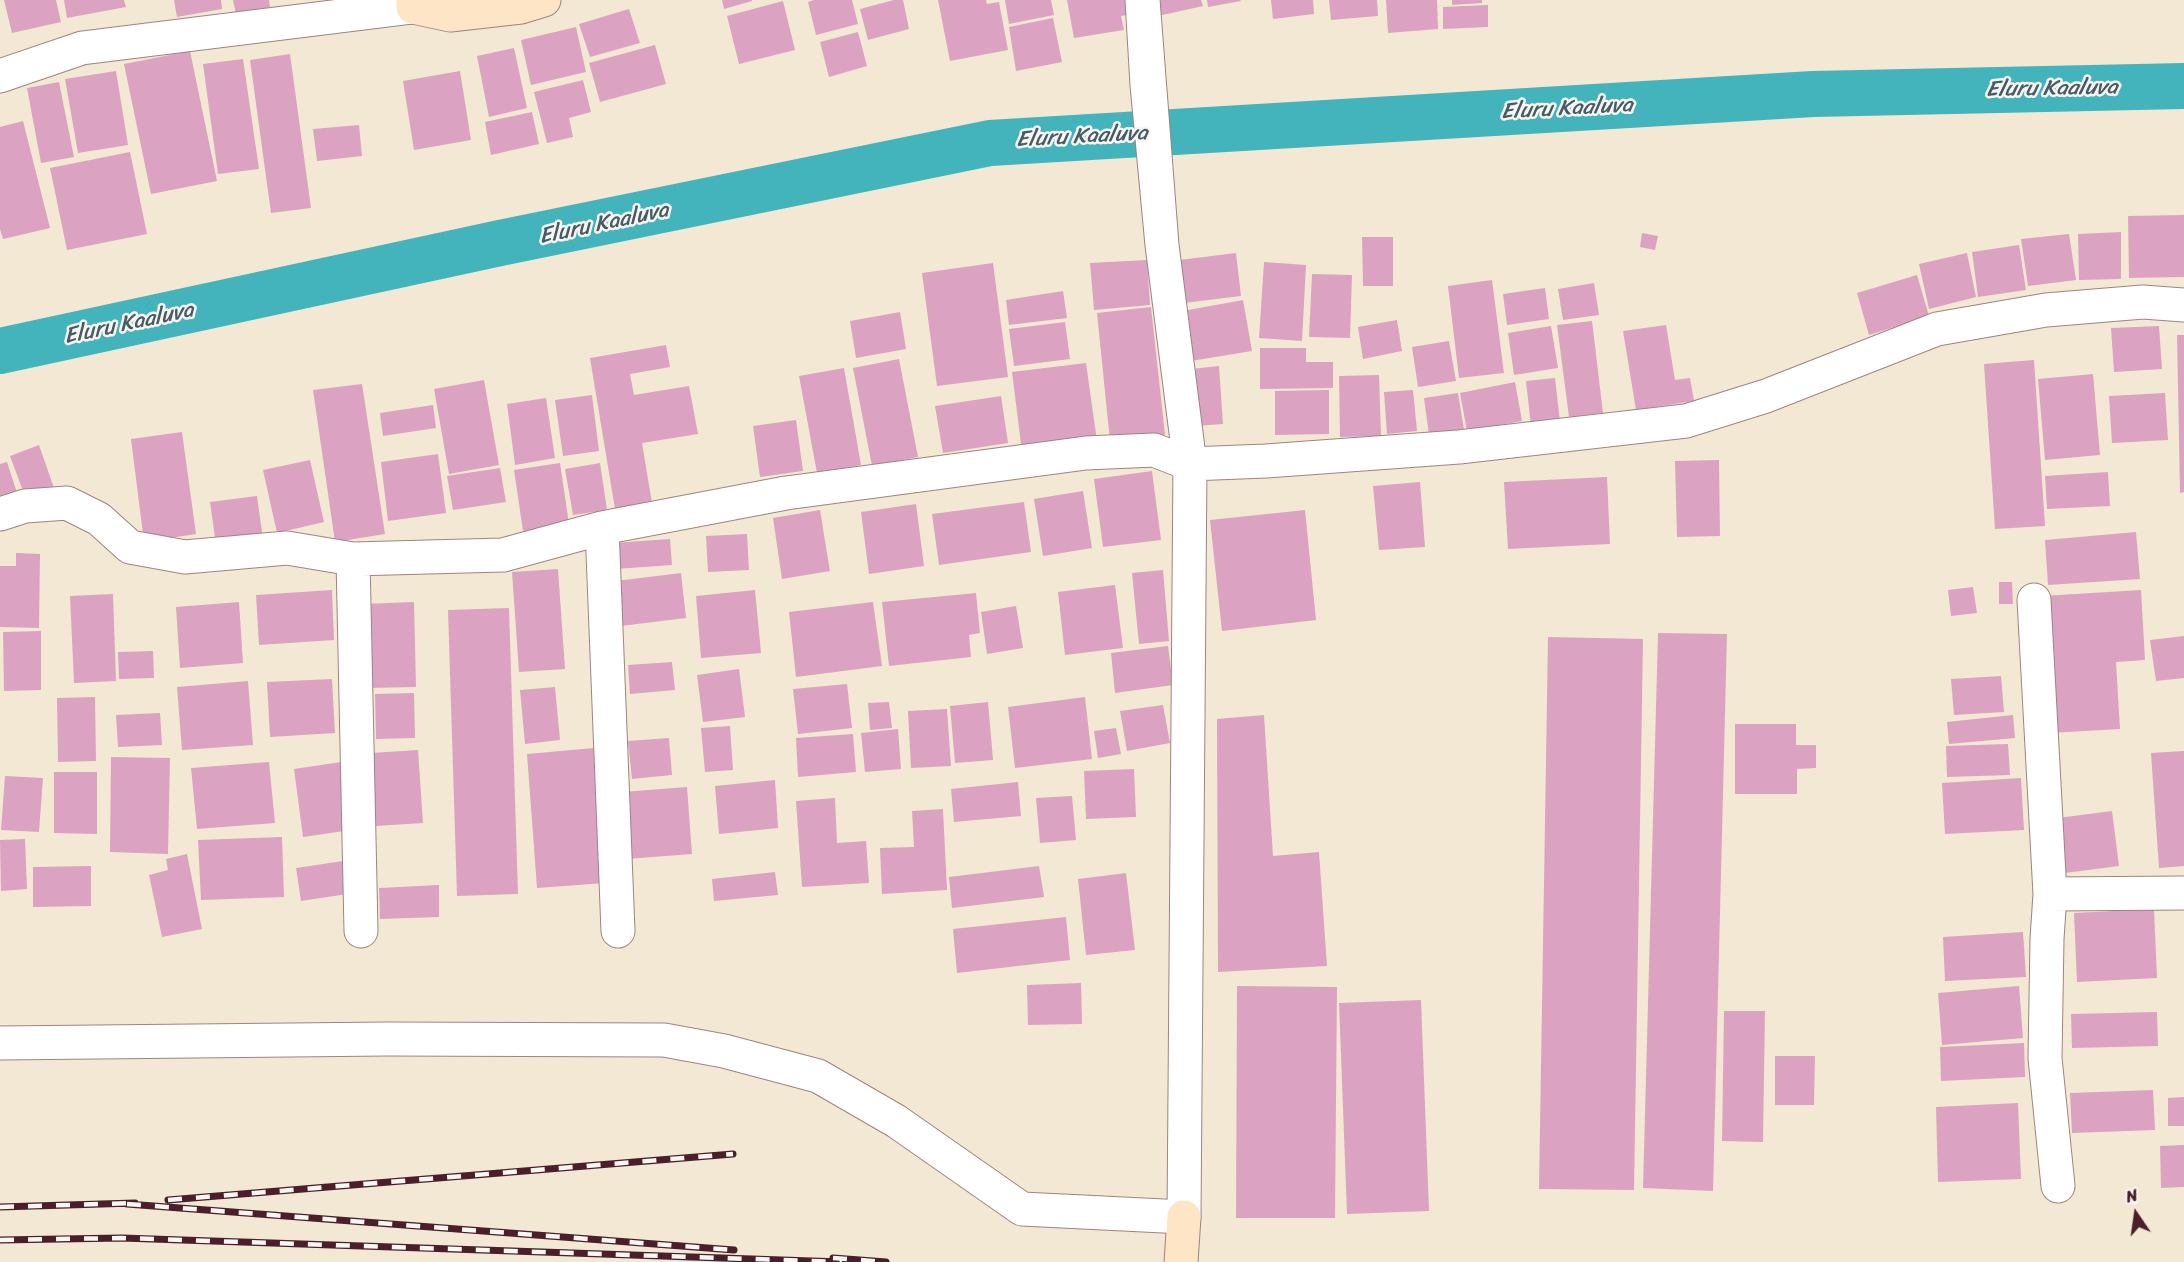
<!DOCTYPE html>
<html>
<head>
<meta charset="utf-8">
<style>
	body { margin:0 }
	#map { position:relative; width:2184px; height:1262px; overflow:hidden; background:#f3e8d4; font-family:Sriracha,sans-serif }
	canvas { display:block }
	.north { position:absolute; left:2106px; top:1184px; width:60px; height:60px; -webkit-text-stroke:4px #f6f6f2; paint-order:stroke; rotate:347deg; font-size:16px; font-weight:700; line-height:24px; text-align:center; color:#4a1f2b }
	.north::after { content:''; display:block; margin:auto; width:21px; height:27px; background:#4a1f2b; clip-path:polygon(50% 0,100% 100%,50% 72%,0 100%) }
</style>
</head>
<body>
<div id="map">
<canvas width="2184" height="1262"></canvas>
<div class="north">N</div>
</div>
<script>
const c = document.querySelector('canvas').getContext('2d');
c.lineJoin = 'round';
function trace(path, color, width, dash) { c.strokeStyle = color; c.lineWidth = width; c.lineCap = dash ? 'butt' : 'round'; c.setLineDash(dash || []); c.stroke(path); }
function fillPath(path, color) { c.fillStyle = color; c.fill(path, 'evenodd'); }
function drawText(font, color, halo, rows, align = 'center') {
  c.font = font + ' Sriracha,sans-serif'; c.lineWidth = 5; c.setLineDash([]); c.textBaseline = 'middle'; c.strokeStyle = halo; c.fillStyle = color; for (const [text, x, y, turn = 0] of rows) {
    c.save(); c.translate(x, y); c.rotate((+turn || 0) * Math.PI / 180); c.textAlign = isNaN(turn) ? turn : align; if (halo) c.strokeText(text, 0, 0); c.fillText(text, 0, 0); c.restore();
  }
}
trace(new Path2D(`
	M0,351L500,243L990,143L1813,94L2184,86`), '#43b3bc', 46);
fillPath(new Path2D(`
	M4,0H56L61,22L12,33Z
	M64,0H124L126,7L67,18Z
	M174,0H221L222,9L177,17Z
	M233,0H269L270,7L236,14Z
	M722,0H752V1L724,9Z
	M814,0H852L858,24L816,35L808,2Z
	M894,0H903L909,29L868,40L860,9Z
	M938,0H986L987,4L999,2L1008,50L950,61Z
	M1005,0H1051L1054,15L1009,24Z
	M1067,0H1132L1135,14L1121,16L1124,30L1074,38Z
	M1154,0H1201L1203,6L1158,16Z
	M1207,0H1240L1241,1L1208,7Z
	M1271,0H1313L1314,14L1273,19Z
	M1329,0H1377L1378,16L1331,20Z
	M1386,0H1437L1438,29L1388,33Z
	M1452,0H1482V3L1452,5Z
	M783,1L795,50L739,64L727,16Z
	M1488,5V27L1443,29V7Z
	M629,9L640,43L590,57L579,24Z
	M1053,18L1062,62L1016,71L1009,27Z
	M576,27L586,72L531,85L521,40Z
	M858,32L867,66L829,77L820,42Z
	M655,45L666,84L600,102L589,63Z
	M514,48L527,108L489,117L477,56Z
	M190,51L217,181L151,194L124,64Z
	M290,54L311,208L271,213L250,60Z
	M243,59L259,169L218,174L203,64Z
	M116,71L128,145L78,153L65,79Z
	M460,71L471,140L414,150L403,81Z
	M583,80L591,112L569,118L573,137L547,143L534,92Z
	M59,82L74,157L41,163L27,88Z
	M532,112L539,144L491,155L485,122Z
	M23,121L50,228L3,239L0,229V127Z
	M359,125L362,156L317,161L313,129Z
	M130,152L147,234L67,250L50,168Z
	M2184,215V277L2129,278L2128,216Z
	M2121,232V279L2079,280L2078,234Z
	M1642,233L1658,236L1655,250L1640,247Z
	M2069,234L2076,280L2028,286L2021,239Z
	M1362,237H1393V286H1363Z
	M2019,245L2026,290L1978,297L1972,252Z
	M1236,253L1241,296L1184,303L1179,260Z
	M1967,253L1976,297L1929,309L1919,264Z
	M1147,260L1150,305L1094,310L1090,263Z
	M1264,262L1306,265L1302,341L1259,338Z
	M993,263L1008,377L937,386L922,273Z
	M1312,274L1352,275L1350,338L1309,337Z
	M1917,275L1929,316L1869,335L1857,293Z
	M1492,280L1504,373L1459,378L1448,286Z
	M1594,283L1599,315L1563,320L1558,289Z
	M1545,288L1549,319L1507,325L1503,294Z
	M1063,291L1067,318L1009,325L1006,300Z
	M1243,300L1252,351L1191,361L1183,311Z
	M1151,307L1165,435L1110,441L1097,313Z
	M900,312L906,349L856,358L850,321Z
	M1397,320L1402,351L1363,359L1358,327Z
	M1592,321L1603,413L1569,417L1557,325Z
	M1065,322L1070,359L1014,366L1009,329Z
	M1666,325L1675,380L1690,378L1694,401L1636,410L1623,331Z
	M1551,326L1558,368L1514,375L1508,333Z
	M2159,326L2162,369L2114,372L2111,328Z
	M2177,335H2184V492L2180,493Z
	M1449,341L1456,381L1418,387L1412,347Z
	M666,345L670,367L630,374L634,395L689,386L698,434L642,443L652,503L615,509L590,358Z
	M1260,348H1306V362H1333V388L1260,389Z
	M899,359L918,457L872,466L853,368Z
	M2034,360L2045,526L1995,529L1984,364Z
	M1086,363L1097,441L1022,452L1012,372Z
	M1219,366L1223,424L1195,426L1190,369Z
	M844,368L861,465L817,473L799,376Z
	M2093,374L2100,455L2045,460L2038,379Z
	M1379,375L1381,436L1340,437L1339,376Z
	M1555,378L1560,422L1531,426L1526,381Z
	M484,380L499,465L449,474L434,389Z
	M1515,382L1522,421L1467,431L1460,393Z
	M362,384L385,534L335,542L313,390Z
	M1329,390V434L1275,435V391Z
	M1413,390L1417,431L1387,434L1384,392Z
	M1458,393L1464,430L1429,435L1424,398Z
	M2165,393L2168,440L2112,443L2109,396Z
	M592,395L599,451L563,456L555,400Z
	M1001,396L1008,443L943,453L935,406Z
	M546,398L555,458L515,465L507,404Z
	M433,405L436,428L383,436L380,413Z
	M796,420L803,471L760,477L753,426Z
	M182,432L196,534L144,542L131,439Z
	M39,445L54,488L26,499L10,456Z
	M438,454L446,513L388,521L381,462Z
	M310,460L324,522L277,533L263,470Z
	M1719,460L1720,536L1677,537L1675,461Z
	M7,462L18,496L0,501V464Z
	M560,463L569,524L523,531L514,470Z
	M600,463L607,510L573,515L565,469Z
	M500,468L506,502L453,510L447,476Z
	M1152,471L1161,540L1103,547L1094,479Z
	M2108,472L2110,506L2047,509L2045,476Z
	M1607,477L1610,544L1508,549L1504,482Z
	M1420,482L1425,547L1379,550L1373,486Z
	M1083,491L1092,548L1043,556L1034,499Z
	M257,496L263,539L216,545L210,502Z
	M1024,502L1031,552L939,565L932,514Z
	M916,504L924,566L869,574L861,512Z
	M820,510L830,571L782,579L773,518Z
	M1305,510L1316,620L1222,631L1210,520Z
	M2136,532L2140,579L2048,585L2045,540Z
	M747,534L749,570L708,572L706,536Z
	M670,539L672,565L615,569L613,543Z
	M16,553L40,554L39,628L0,627V566H16Z
	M558,569L565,669L519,672L512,572Z
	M1163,570L1169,641L1139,644L1132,573Z
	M681,573L686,618L621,626L616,581Z
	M1999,582H2012L2013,604H1999Z
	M1115,585L1123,648L1065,655L1058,592Z
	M1973,587L1977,613L1951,616L1948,590Z
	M332,590L334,640L259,645L256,595Z
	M755,590L761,653L701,658L696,596Z
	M2141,590L2145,660L2116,662L2120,729L2050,733L2042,596Z
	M976,593L980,633L969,635L971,657L889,666L882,602Z
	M113,594L116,681L74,683L70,596Z
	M239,602L243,663L180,668L176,607Z
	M414,602L416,687L366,688L363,604Z
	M873,602L882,666L796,677L789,612Z
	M1016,606L1023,648L987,654L981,612Z
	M509,608L518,894L457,896L448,610Z
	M41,631V690L4,691L3,632Z
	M1658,633L1727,634L1713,1191L1643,1188Z
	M2184,636V678L2156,681L2150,640Z
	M1548,637L1643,639L1634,1190L1539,1189Z
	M1168,646L1173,685L1115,693L1111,653Z
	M153,651L154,678L119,679L118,652Z
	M672,662L675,690L630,694L628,665Z
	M739,669L745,717L703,722L697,675Z
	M2001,676L2004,712L1954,715L1951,679Z
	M332,679L335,733L270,737L267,682Z
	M248,681L253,745L182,750L177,687Z
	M847,684L852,728L798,734L793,689Z
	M555,687L560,740L525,744L520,690Z
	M414,693L415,738L376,739L375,694Z
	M95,697L96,761L58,762L57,698Z
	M1085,697L1092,759L1015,768L1008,707Z
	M889,702L892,728L870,730L868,703Z
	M988,702L993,760L955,763L950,706Z
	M1163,705L1170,743L1127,751L1120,711Z
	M947,709L951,766L911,768L908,711Z
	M160,713L162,745L118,747L116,715Z
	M1264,715L1273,856L1319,852L1327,966L1218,972L1217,719Z
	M2013,715L2015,738L1949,744L1947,722Z
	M1735,724H1796V745H1816V768L1797,769V794H1735Z
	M730,726L733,770L705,772L701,728Z
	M1116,728L1121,754L1098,758L1094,731Z
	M898,729L901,769L865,772L861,733Z
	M853,734L856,772L798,777L796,738Z
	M669,738L672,775L632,779L628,741Z
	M2008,744L2010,775L1947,777L1946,746Z
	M594,748L605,883L537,888L527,754Z
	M418,750L423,823L376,826L371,753Z
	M2184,751V866L2159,868L2151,753Z
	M111,757L170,758L168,854L110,852Z
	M348,761L358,829L303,837L294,769Z
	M269,762L275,823L197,829L191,768Z
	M1134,769L1136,817L1086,819L1084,771Z
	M54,772H97V834L54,833Z
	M5,776L43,778L39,832L1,830Z
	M2021,778L2024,830L1945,834L1942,783Z
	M775,780L778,828L719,834L715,786Z
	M1018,782L1021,816L954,822L951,789Z
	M687,787L692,854L627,859L622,792Z
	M1072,796L1076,840L1040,843L1036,798Z
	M835,798L837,843L866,841L869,883L802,887L796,801Z
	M943,809L947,890L882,894L880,848L914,847L912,811Z
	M2112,811L2119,866L2065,873L2058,818Z
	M282,837L284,897L201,900L198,840Z
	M25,839L27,889L1,891L0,840Z
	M187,854L202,929L162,937L149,875L168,870L166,859Z
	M350,860L354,893L301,901L296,868Z
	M91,866V906L33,907V867Z
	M1039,866L1044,897L952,908L949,877Z
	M775,872L778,895L714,901L712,879Z
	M1126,873L1135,950L1086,955L1078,879Z
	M439,885V917L380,919L379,888Z
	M2154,909L2157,978L2077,982L2074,913Z
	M1066,917L1070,960L957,973L953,929Z
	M2023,932L2026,977L1945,981L1943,937Z
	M1081,983L1082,1024L1028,1025L1027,985Z
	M1237,986L1337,987L1335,1218H1236Z
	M2019,986L2023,1038L1942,1045L1938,993Z
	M1421,1000L1429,1211L1347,1214L1339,1003Z
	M1724,1011H1765L1763,1142L1722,1141Z
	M2157,1012L2158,1046L2072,1048L2071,1014Z
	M2024,1043L2025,1077L1941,1081L1940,1047Z
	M1775,1056H1815L1814,1105H1775Z
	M2153,1090L2155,1130L2072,1133L2070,1093Z
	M2184,1097V1126H2168V1098Z
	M2018,1103L2021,1179L1938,1182L1936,1107Z
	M2184,1145V1187L2161,1188L2160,1146Z`), '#dba3c1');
const street = new Path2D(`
	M1142,0L1147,85L1162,245L1143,0
	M0,76L82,48L413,7
	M0,514L25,506L67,503L99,519L130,547L185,557L287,548L353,559L503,555L602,528L786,493L1086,453L1154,450L1190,464L1266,461L1459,447L1686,421L1766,396L1937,329L2046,310L2143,302L2184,305
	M602,528L618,931
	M353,559L361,931
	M2034,600L2050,894
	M0,1043L387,1039L664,1040L724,1051L818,1076L896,1121L1022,1209L1184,1217L1190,464L1162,245
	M2058,1186L2045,1058L2047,939L2050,894L2184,893`);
const secondary = new Path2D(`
	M413,0V7L450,15L521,7L544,0
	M1181,1262L1184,1217`);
trace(street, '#9e8480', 35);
trace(secondary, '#9e8480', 35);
trace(street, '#fff', 33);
trace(secondary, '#fde5c5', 33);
const rail = new Path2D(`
	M168,1200L733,1154
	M127,1204L734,1250
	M0,1207L135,1203
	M0,1240L122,1238L842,1262
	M833,1258L886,1262`);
trace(rail, '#4a1f2b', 7);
trace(rail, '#f6f6f2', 4.5, [14]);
drawText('italic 22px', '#475a65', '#f6f6f2', [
	["Eluru Kaaluva",2052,89,-1],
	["Eluru Kaaluva",1567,109,-3],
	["Eluru Kaaluva",1082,137,-3],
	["Eluru Kaaluva",604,224,-12],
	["Eluru Kaaluva",129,324,-12]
]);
</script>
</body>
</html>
